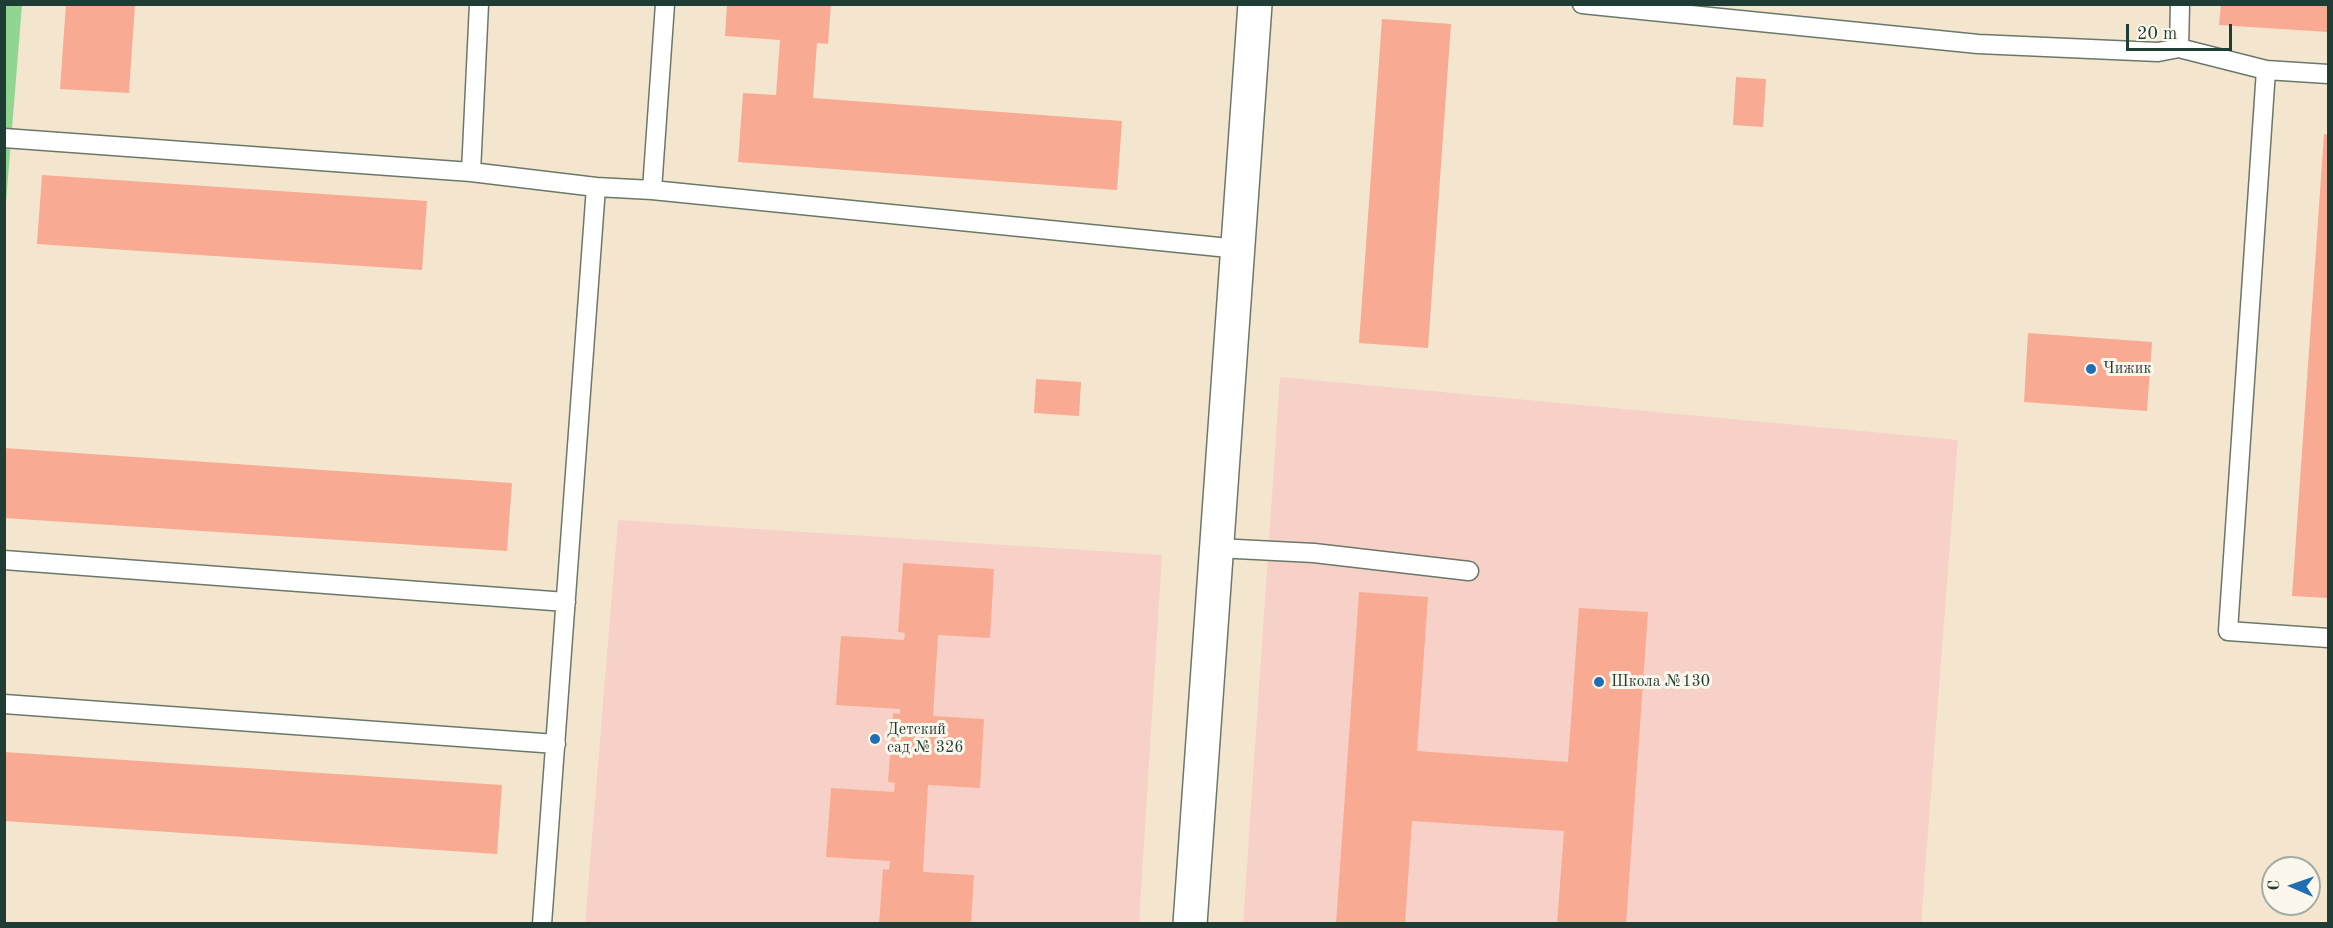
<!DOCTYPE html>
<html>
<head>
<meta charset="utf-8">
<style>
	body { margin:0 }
	#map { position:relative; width:2333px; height:928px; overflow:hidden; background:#f4e6ce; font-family:"Old Standard TT",serif }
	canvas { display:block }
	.frame { position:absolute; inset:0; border:6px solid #1f3d34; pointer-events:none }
	.north { position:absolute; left:2261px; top:856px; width:60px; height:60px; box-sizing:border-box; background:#fbf7ec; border:2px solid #a3ada2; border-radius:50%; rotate:272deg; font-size:16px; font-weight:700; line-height:24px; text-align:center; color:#1f3d34 }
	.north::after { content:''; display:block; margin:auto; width:21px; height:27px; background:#1f6fb2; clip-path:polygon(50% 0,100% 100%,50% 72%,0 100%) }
	.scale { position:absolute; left:2126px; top:24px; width:106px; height:27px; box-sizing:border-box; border:3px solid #1f3d34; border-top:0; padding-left:8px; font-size:18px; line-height:21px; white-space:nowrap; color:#1f3d34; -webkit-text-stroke:4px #fbf7ec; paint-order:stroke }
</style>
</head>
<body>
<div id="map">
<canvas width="2333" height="928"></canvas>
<div class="frame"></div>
<div class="north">С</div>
<div class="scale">20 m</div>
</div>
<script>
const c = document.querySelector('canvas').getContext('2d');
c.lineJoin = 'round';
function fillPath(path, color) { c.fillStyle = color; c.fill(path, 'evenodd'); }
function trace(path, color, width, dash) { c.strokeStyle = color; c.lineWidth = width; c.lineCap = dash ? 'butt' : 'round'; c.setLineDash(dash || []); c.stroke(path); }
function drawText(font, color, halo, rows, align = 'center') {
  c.font = font + ' "Old Standard TT",serif'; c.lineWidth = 6; c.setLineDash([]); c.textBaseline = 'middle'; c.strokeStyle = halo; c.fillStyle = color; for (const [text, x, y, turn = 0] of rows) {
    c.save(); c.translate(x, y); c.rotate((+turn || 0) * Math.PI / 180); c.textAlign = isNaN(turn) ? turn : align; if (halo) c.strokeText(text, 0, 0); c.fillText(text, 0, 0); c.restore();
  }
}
fillPath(new Path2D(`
	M1280,377L1958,440L1921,923L1243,924Z
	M618,520L1162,555L1139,923L585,924Z`), '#f7d1c7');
fillPath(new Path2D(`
	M5,5H22L5,215Z`), '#90d691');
fillPath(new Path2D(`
	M66,4H135L129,93L60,89Z
	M727,4H831L828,44L817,43L813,98L1122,121L1117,190L738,162L743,93L776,95L780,40L725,36Z
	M2221,4H2328V32L2219,25Z
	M1382,19L1451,24L1428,348L1359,343Z
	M1736,77L1766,79L1763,127L1733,125Z
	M2324,134L2328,135V598L2292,596Z
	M42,175L427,201L422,270L37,244Z
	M2028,333L2152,342L2147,411L2024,402Z
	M1036,379L1081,382L1079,416L1034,413Z
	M4,448L512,483L507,551L4,518Z
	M903,563L994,569L990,638L938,635L933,716L984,719L980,788L928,785L923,872L974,875L971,924H879L883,869L889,870L890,861L826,857L831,788L894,792L895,783L888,782L893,713L900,714V709L836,705L841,636L904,640L905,633L898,632Z
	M1359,592L1428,597L1417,751L1568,762L1579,608L1648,612L1626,924H1557L1564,831L1412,821L1405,924H1336Z
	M4,752L502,785L497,854L4,821Z`), '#f9aa93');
const service = new Path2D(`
	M1582,4L1978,44L2158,52L2179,48L2180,4
	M2179,48L2266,70L2328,74
	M2266,70L2228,631L2328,638
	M4,138L471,172L596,187L542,924
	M471,172L479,4
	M596,187L652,190L1239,249
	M652,190L665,4
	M1217,548L1314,553L1469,571
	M4,560L566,602
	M4,704L556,744`);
const minor = new Path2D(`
	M1190,924L1255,4`);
trace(service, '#6a786a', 21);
trace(minor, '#6a786a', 36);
trace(service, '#fff', 18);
trace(minor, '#fff', 33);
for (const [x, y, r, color] of [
	[2091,369,6,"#1f6fb2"],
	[1599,682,6,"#1f6fb2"],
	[875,739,6,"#1f6fb2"]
]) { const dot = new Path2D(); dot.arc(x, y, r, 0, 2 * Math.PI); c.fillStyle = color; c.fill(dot); trace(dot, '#fbf7ec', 2); }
drawText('16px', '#1f3d34', '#fbf7ec', [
	["Чижик",2103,369],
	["Школа №130",1611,682],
	["Детский",887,730],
	["сад № 326",887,748]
], 'left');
</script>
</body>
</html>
